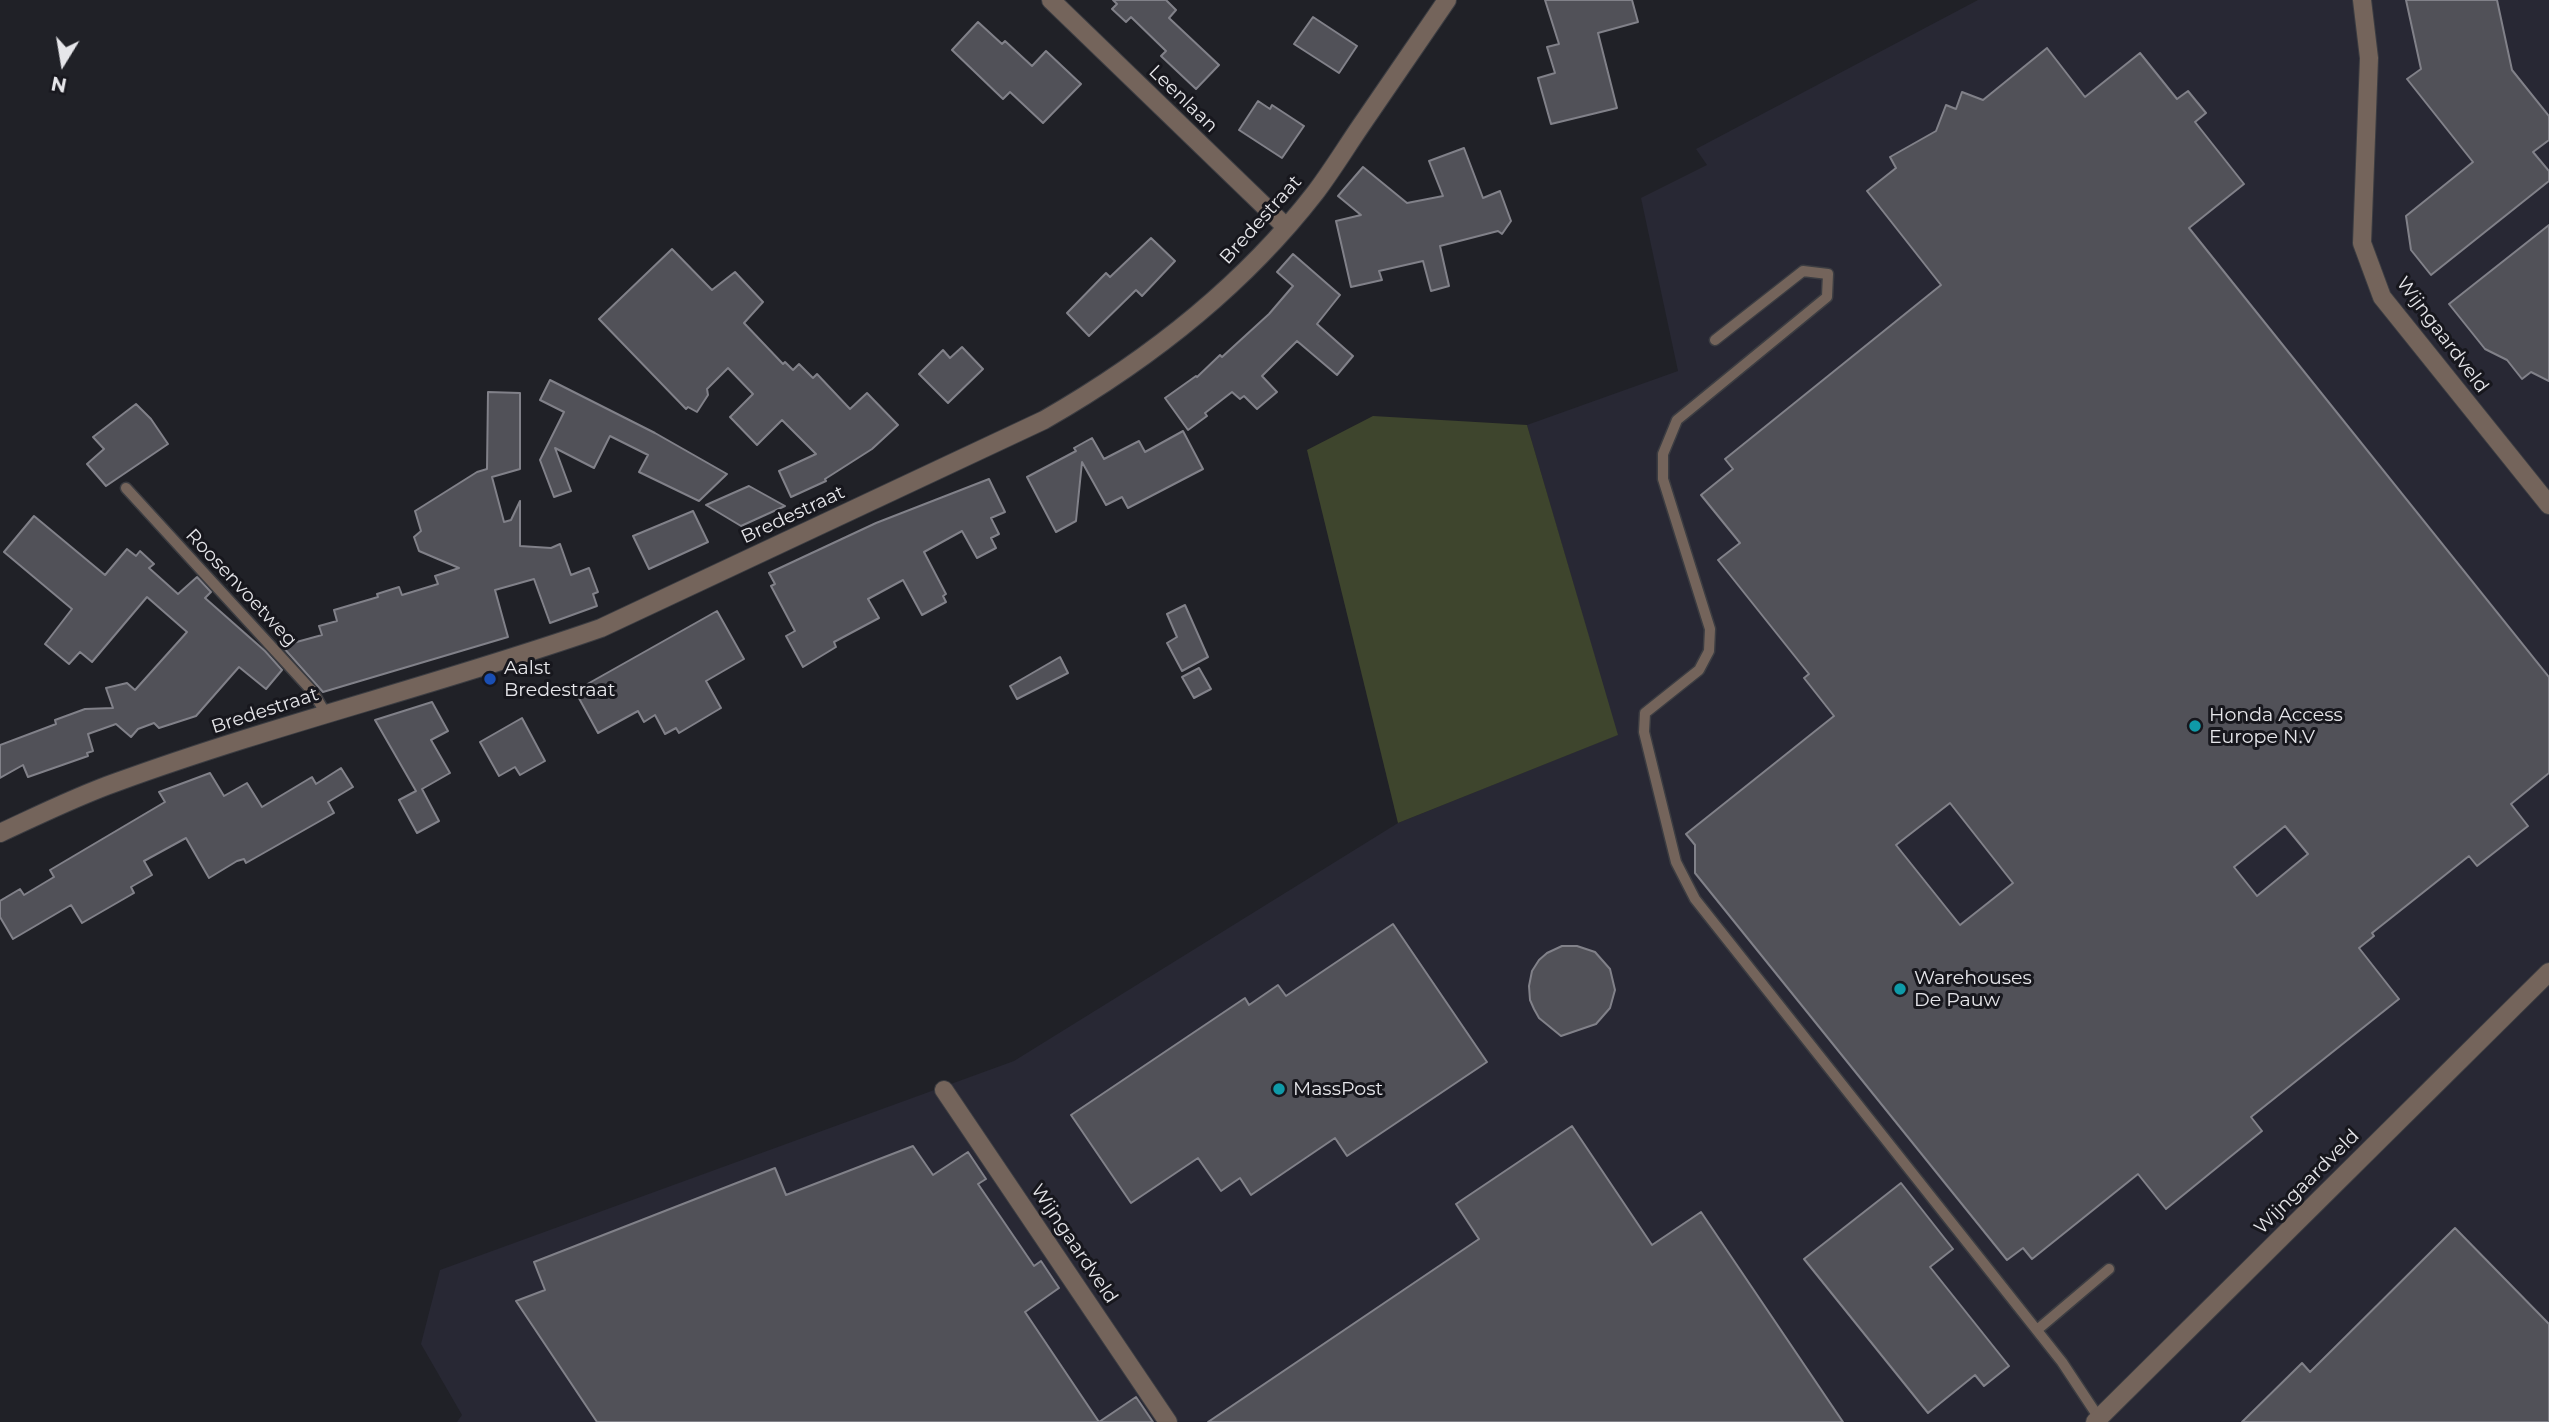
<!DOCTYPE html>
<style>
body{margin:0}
#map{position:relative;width:2549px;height:1422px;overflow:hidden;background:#202127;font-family:Montserrat,sans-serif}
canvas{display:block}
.north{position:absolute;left:28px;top:28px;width:70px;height:70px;-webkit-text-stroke:5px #17171d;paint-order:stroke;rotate:191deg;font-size:19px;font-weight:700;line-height:28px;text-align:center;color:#e6e6ea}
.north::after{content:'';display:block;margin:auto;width:24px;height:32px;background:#e6e6ea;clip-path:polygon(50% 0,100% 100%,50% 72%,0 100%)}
</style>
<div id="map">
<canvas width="2549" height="1422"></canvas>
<div class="north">N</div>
</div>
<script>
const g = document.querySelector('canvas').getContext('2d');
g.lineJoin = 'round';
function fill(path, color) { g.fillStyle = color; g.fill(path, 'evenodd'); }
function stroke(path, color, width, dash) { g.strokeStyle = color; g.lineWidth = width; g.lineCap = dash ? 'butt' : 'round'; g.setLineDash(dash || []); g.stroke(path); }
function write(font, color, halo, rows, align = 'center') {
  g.font = font + ' Montserrat,sans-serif'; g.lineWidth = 6; g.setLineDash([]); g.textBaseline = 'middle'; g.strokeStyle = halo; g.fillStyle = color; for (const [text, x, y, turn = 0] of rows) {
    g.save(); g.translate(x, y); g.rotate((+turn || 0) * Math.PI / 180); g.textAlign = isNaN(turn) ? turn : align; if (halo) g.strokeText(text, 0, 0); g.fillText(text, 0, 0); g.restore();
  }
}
fill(new Path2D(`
 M 1978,0 L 2549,0 L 2549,1422 L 457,1422 L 462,1415 L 421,1344 L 440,1270 L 1014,1061 L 1398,823 L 1617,735 L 1527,425 L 1678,371 L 1641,198 L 1707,165 L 1696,149 Z`), '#282834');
fill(new Path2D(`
 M 1373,416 L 1527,425 L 1618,735 L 1398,823 L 1307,450 Z`), '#3e452d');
const building = new Path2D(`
 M 1113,0 L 1166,0 L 1176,10 L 1169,18 L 1219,65 L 1196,89 L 1161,56 L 1166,51 L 1131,17 L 1126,22 L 1112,9 L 1117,4 Z
 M 1545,0 L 1632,0 L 1638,22 L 1598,33 L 1617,108 L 1551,124 L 1538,78 L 1555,73 L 1547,47 L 1559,44 Z
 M 2406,0 L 2497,0 L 2512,70 L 2549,116 L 2549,140 L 2533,152 L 2549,171 L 2549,181 L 2431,275 L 2411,250 L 2406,216 L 2473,162 L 2407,79 L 2421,69 Z
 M 1313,17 L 1357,46 L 1339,73 L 1294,44 Z
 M 978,22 L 1002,44 L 1005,41 L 1032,66 L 1046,51 L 1081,84 L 1043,123 L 1010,92 L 1003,99 L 952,50 Z
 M 2047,48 L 2085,97 L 2140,53 L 2177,99 L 2188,91 L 2206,113 L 2195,122 L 2244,184 L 2189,228 L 2549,677 L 2549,773 L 2511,804 L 2528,826 L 2477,866 L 2469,856 L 2372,933 L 2374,936 L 2359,948 L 2399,999 L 2251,1117 L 2262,1131 L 2166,1209 L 2138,1174 L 2032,1259 L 2023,1248 L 2007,1260 L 1695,873 L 1695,845 L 1686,834 L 1834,716 L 1804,678 L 1809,674 L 1718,560 L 1740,543 L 1701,495 L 1733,469 L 1725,459 L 1941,285 L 1867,191 L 1896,168 L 1890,157 L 1936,131 L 1946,105 L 1956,109 L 1962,92 L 1983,100 ZM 1950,803 L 2013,883 L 1960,925 L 1896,845 ZM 2285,826 L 2308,854 L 2257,896 L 2234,867 Z
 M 1258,101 L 1270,109 L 1272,105 L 1304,126 L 1282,158 L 1239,130 Z
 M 1464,148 L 1483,198 L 1500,191 L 1511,221 L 1502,234 L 1498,231 L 1440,246 L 1449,286 L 1431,291 L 1423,261 L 1379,271 L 1382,280 L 1351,287 L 1336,221 L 1361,215 L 1338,196 L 1363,167 L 1407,203 L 1443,196 L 1429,161 Z
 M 2549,225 L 2549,381 L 2531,372 L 2522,379 L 2507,360 L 2485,349 L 2449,304 Z
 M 1151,238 L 1175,261 L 1142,296 L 1136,290 L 1089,336 L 1067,313 L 1106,273 L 1110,277 Z
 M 672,249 L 712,290 L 735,272 L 763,302 L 744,323 L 783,364 L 785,362 L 793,370 L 799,364 L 813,378 L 817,374 L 850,409 L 867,393 L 898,425 L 872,449 L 825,479 L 826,481 L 791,497 L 779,471 L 816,454 L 782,420 L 757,445 L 730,417 L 753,394 L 728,368 L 707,389 L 708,395 L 697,412 L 688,407 L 686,409 L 599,319 Z
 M 1293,254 L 1340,295 L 1317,324 L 1353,356 L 1337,375 L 1297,341 L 1262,376 L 1277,392 L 1257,409 L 1244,396 L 1240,399 L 1232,392 L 1205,413 L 1207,416 L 1188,430 L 1165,398 L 1196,376 L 1197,377 L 1220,355 L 1222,357 L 1269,314 L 1293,286 L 1277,272 Z
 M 962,347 L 983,369 L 948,403 L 919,374 L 943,350 L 950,358 Z
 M 550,380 L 655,433 L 727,474 L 699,501 L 639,472 L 648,455 L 610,436 L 594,468 L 555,448 L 571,491 L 554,497 L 540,460 L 564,412 L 540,400 Z
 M 488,392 L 520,393 L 520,469 L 492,477 L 504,522 L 511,520 L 520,501 L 520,546 L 551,548 L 560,544 L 571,575 L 589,568 L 598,592 L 593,594 L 597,606 L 550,623 L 534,579 L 495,590 L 508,637 L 323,692 L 282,646 L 322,635 L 319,626 L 337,621 L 334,610 L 378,597 L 377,594 L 399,587 L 402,595 L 438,584 L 435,576 L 459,568 L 419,551 L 414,537 L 421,531 L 415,511 L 477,472 L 487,469 Z
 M 136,404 L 151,419 L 168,444 L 106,486 L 87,464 L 104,449 L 93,437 Z
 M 1183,431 L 1203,469 L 1128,508 L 1122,497 L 1106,505 L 1082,462 L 1076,521 L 1056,532 L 1027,477 L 1076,451 L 1074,448 L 1092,438 L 1104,459 L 1139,441 L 1145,452 Z
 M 989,479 L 1005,512 L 991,518 L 999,534 L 991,538 L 996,548 L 977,558 L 962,531 L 924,552 L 946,594 L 943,596 L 946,602 L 922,615 L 903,580 L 868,599 L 879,618 L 834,642 L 836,647 L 803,667 L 786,636 L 795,631 L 771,586 L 775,584 L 769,573 L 876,523 Z
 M 749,486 L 785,506 L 741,526 L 706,505 Z
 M 693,511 L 708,542 L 649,569 L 633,536 Z
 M 34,516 L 105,575 L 127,549 L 136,556 L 140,551 L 154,564 L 149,568 L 178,594 L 197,577 L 211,592 L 205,598 L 265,651 L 282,670 L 266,689 L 239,667 L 196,716 L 159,728 L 154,723 L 138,729 L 131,737 L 116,724 L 88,734 L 93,751 L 87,753 L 88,756 L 28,777 L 23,765 L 0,778 L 0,745 L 56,724 L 55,720 L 85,709 L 113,708 L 106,688 L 127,683 L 135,690 L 187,632 L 147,597 L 92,662 L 80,652 L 69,664 L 45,644 L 72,609 L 4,552 Z
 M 1185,605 L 1208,657 L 1182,671 L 1167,643 L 1177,637 L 1167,614 Z
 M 717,611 L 744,659 L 706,681 L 721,708 L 679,733 L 676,728 L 665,734 L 655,715 L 644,722 L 638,711 L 598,733 L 575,691 Z
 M 1060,657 L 1068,673 L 1017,699 L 1010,686 Z
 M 1199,668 L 1211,689 L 1194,698 L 1182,677 Z
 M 432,702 L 448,731 L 431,740 L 450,773 L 422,789 L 439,821 L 417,833 L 399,800 L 416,791 L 375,720 Z
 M 522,718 L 545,761 L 520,775 L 515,767 L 499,776 L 480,742 Z
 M 341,768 L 353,787 L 328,802 L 334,813 L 246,863 L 244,859 L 237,861 L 209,878 L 186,838 L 144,861 L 152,875 L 131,887 L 134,893 L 82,923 L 71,905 L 13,939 L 0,917 L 0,901 L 20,889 L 24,895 L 54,877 L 50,870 L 165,802 L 159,792 L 210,773 L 224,796 L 247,783 L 262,807 L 312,777 L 316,784 Z
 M 1393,924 L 1487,1062 L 1347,1156 L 1335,1138 L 1251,1195 L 1240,1178 L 1221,1191 L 1198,1158 L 1131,1203 L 1071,1115 L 1245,998 L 1249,1005 L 1278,985 L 1286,996 Z
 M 1562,946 L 1577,946 L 1595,952 L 1610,969 L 1615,990 L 1610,1008 L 1596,1024 L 1561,1036 L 1539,1018 L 1534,1009 L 1530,1000 L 1529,986 L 1532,971 L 1539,960 L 1547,953 Z
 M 1572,1126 L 1652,1245 L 1701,1212 L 1843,1422 L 1208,1422 L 1479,1239 L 1456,1204 Z
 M 913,1146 L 933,1175 L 968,1152 L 986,1179 L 978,1184 L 1034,1266 L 1041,1261 L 1059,1288 L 1025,1312 L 1099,1422 L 597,1422 L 516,1301 L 545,1290 L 534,1262 L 775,1168 L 786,1195 Z
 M 1901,1183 L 1953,1249 L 1930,1267 L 2009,1366 L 1984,1386 L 1975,1375 L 1928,1413 L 1804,1259 Z
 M 2455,1228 L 2549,1324 L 2549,1422 L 2242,1422 L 2302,1363 L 2310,1372 Z
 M 1136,1397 L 1153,1422 L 1099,1422 Z`);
fill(building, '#515158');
stroke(building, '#818189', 2);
const service = new Path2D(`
 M 1715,340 L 1803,271 L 1828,274 L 1827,297 L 1677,420 L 1663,454 L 1663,479 L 1710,629 L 1709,651 L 1699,670 L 1645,713 L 1644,732 L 1676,862 L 1695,899 L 2062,1362 L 2099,1418
 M 126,488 L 313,692 L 326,714
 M 2037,1330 L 2109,1269`);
const minor = new Path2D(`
 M 1051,0 L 1286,227
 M 2362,0 L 2369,58 L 2362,243 L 2382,297 L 2549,505
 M 0,833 C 39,815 77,796 117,782 C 276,724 441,684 601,628 L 1044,420 C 1147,361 1242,287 1315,193 C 1331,172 1345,149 1360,127 C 1389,85 1418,42 1447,0
 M 944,1090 L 1168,1422
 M 2095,1422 L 2549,972`);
stroke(service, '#3c3d42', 13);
stroke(minor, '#3c3d42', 20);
stroke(service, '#74645b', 10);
stroke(minor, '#74645b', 18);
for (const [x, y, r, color] of [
 [490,679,7,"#1a4fb4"],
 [2195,726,7,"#0f9aa8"],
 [1900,989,7,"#0f9aa8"],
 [1279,1089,7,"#0f9aa8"]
]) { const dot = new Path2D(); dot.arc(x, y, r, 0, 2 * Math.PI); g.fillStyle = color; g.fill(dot); stroke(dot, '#17171d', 2.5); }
write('19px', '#e6e6ea', '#17171d', [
 ["Leenlaan",1183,99,44],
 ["Bredestraat",1261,220,-48],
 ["Wijngaardveld",2442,335,53],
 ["Bredestraat",793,515,-25],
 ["Roosenvoetweg",241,588,47],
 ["Bredestraat",265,711,-18],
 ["Wijngaardveld",2307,1182,-45],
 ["Wijngaardveld",1074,1244,56]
]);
write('19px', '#e6e6ea', '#17171d', [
 ["Aalst",504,668],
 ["Bredestraat",504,690],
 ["Honda Access",2209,715],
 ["Europe N.V",2209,737],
 ["Warehouses",1914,978],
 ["De Pauw",1914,1000],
 ["MassPost",1293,1089]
], 'left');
</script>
